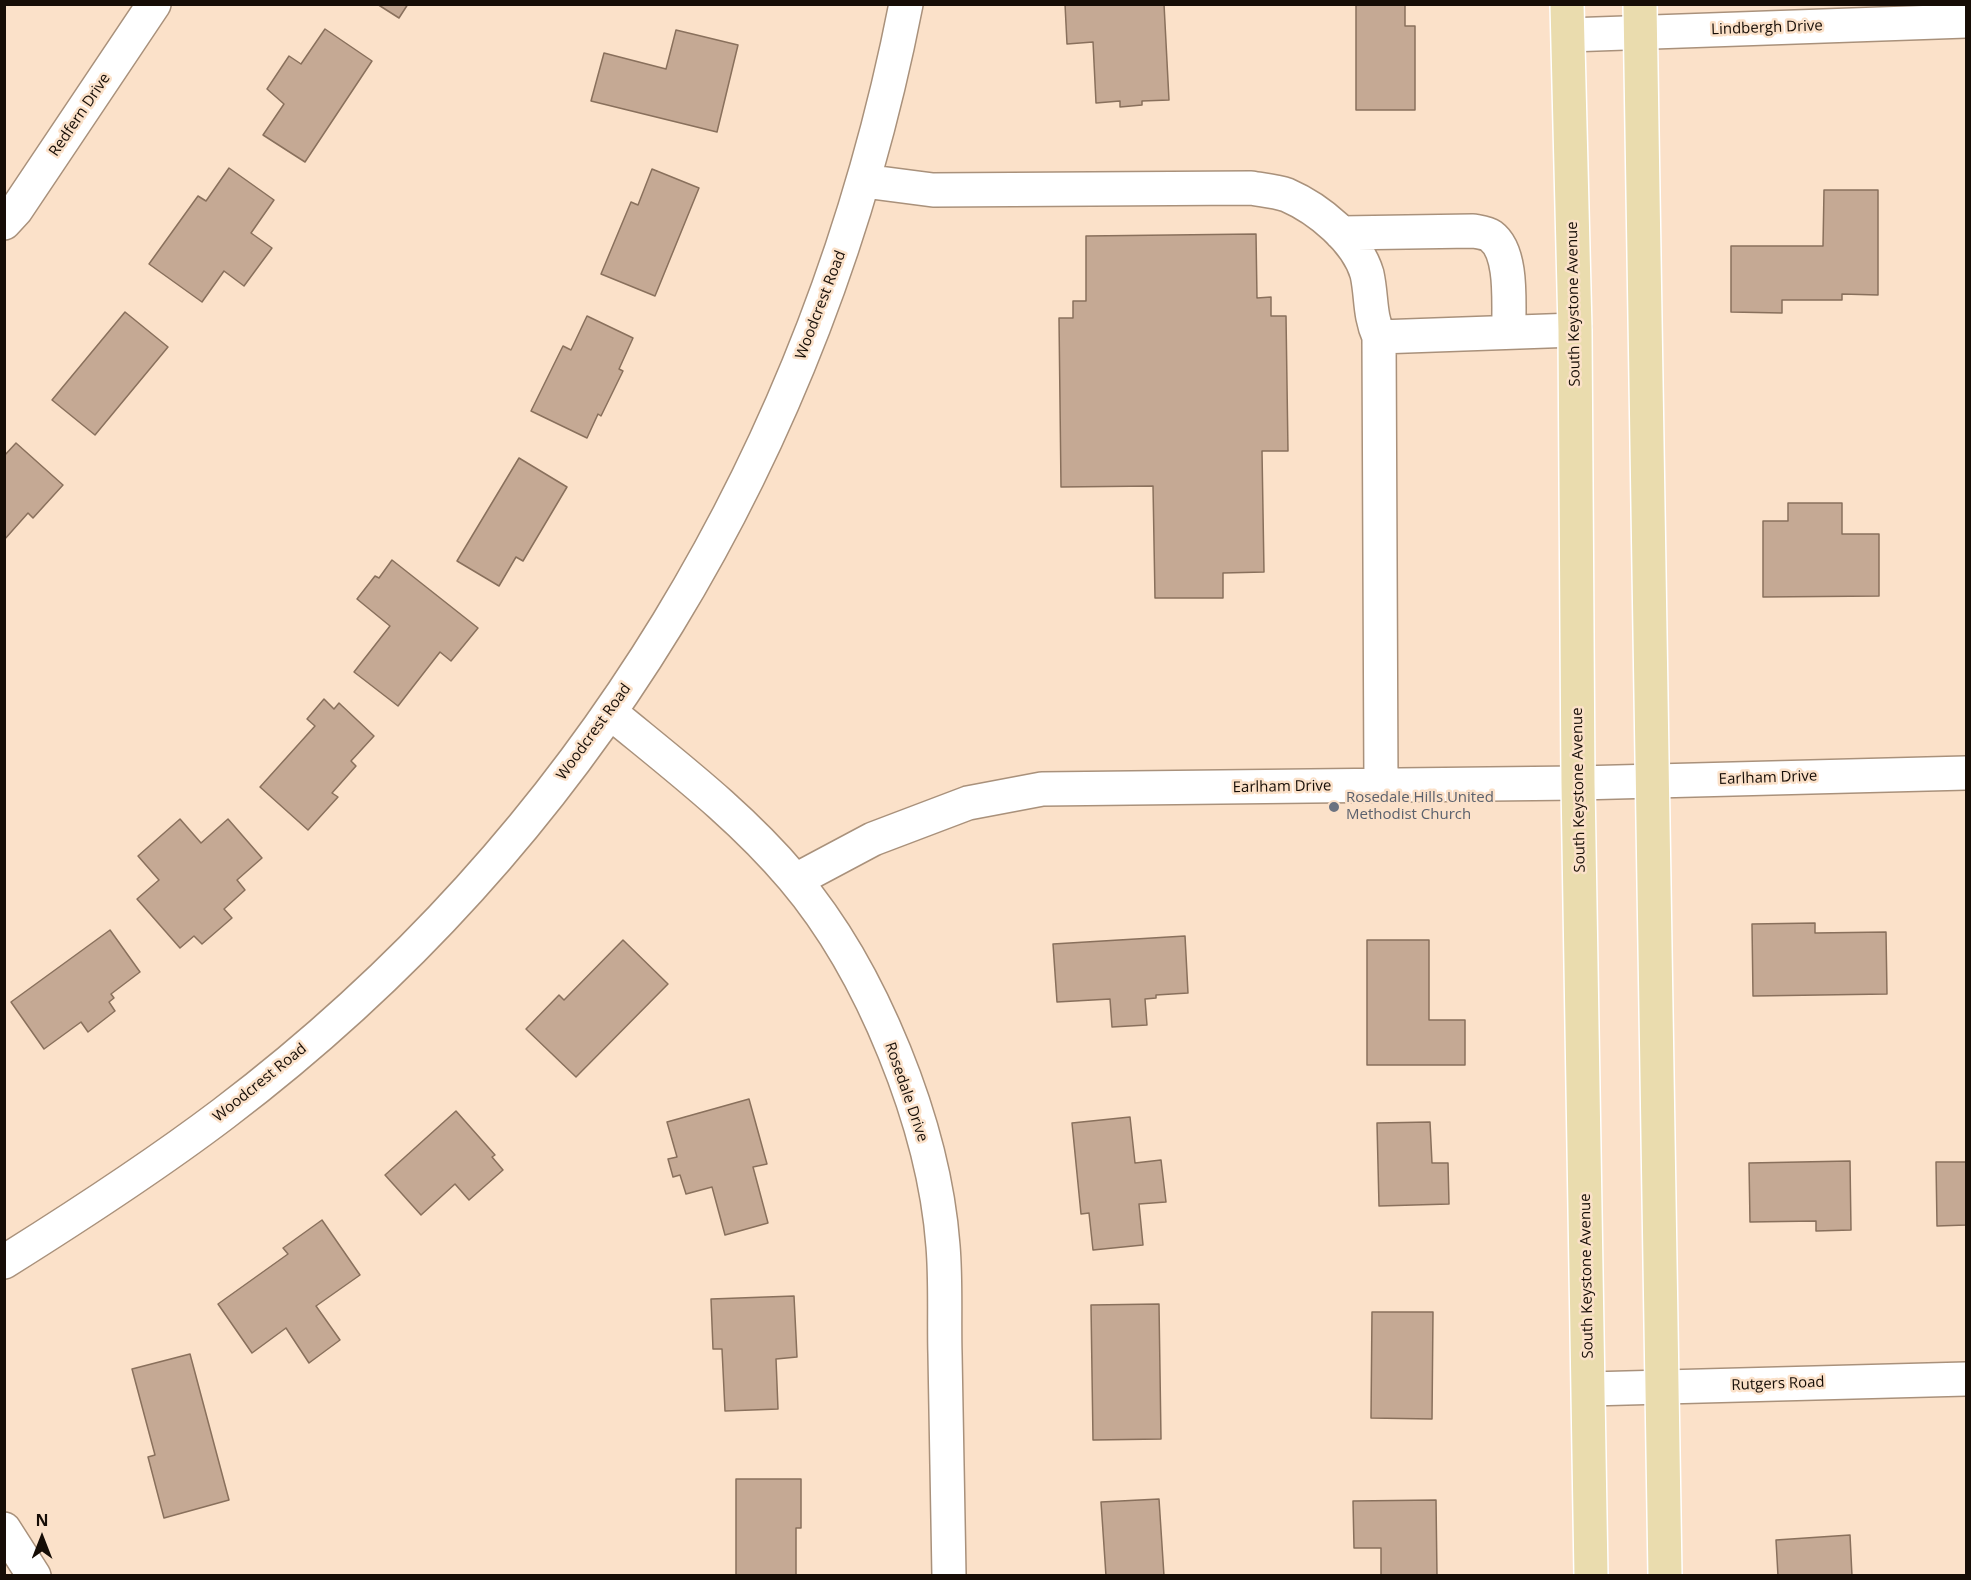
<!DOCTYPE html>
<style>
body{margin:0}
#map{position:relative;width:1971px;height:1580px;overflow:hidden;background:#fbe1c9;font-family:"Open Sans",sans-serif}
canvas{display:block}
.frame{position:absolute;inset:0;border:6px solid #160d06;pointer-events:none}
.north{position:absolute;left:12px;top:1508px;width:60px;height:60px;-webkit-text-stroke:4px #fbe1c9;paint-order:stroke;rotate:0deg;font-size:16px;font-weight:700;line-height:24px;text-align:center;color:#160d06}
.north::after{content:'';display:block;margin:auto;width:21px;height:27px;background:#160d06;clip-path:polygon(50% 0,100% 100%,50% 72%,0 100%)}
</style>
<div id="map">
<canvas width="1971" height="1580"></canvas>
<div class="frame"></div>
<div class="north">N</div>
</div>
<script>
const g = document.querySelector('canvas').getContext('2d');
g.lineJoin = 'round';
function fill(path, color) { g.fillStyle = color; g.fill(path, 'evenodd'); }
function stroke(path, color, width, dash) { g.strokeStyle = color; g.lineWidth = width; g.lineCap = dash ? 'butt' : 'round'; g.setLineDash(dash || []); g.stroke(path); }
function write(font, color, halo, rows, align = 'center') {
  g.font = font + ' "Open Sans",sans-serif'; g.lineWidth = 5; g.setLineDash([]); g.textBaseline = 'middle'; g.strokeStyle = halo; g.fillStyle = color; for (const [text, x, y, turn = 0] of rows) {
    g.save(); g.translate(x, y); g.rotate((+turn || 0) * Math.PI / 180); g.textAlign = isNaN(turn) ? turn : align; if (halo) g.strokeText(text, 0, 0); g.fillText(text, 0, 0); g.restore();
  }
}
const building = new Path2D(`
 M 377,4 L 408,4 L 399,18 Z
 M 1065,4 L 1164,4 L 1169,100 L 1142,101 L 1142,105 L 1120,107 L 1120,101 L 1096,103 L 1093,42 L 1067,44 Z
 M 1356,4 L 1405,4 L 1405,26 L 1415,26 L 1415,110 L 1356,110 Z
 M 325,29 L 372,61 L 305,162 L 263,135 L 284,104 L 267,89 L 289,56 L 301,64 Z
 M 676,30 L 738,45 L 717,132 L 591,101 L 604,53 L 666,69 Z
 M 229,168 L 274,200 L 251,233 L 272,248 L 244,286 L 224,271 L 202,302 L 149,264 L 198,196 L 206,201 Z
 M 652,169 L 699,188 L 655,296 L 601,274 L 631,202 L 638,205 Z
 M 1824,190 L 1878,190 L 1878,295 L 1842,294 L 1842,300 L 1782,300 L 1782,313 L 1731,312 L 1731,246 L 1823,246 Z
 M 1256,234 L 1257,298 L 1271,297 L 1271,316 L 1286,316 L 1288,451 L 1262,451 L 1264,572 L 1223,573 L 1223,598 L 1155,598 L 1153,486 L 1061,487 L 1059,318 L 1073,318 L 1073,301 L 1086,301 L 1086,236 Z
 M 125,312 L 168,347 L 95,435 L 52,400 Z
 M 587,316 L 633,338 L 619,369 L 623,371 L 601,416 L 598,414 L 587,438 L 531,411 L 563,346 L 571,350 Z
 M 16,443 L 63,485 L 33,518 L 28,513 L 4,540 L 4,456 Z
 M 519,458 L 567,487 L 523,561 L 516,557 L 499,586 L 457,561 Z
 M 1788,503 L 1842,503 L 1842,534 L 1879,534 L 1879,596 L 1763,597 L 1763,521 L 1788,521 Z
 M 392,560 L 478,628 L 451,661 L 440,652 L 398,706 L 354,672 L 390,626 L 357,599 L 375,576 L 379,578 Z
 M 324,699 L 334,709 L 339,703 L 374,736 L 351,761 L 356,766 L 332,793 L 338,797 L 308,830 L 260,787 L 315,726 L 307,719 Z
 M 180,819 L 201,843 L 228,819 L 262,858 L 237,880 L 245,890 L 224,909 L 232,918 L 202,944 L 194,936 L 180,948 L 137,899 L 159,880 L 138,856 Z
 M 1815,923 L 1815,933 L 1886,932 L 1887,994 L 1753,996 L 1752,924 Z
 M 110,930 L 140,972 L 111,994 L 114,998 L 109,1002 L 115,1011 L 88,1032 L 81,1022 L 44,1049 L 11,1002 Z
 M 1185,936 L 1188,993 L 1156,995 L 1156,998 L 1145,999 L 1147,1025 L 1112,1027 L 1110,999 L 1057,1002 L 1053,944 Z
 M 623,940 L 668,984 L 576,1077 L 526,1029 L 559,995 L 564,1000 Z
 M 1367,940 L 1429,940 L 1429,1020 L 1465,1020 L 1465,1065 L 1367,1065 Z
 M 749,1099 L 767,1164 L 753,1167 L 768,1223 L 725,1235 L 712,1187 L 686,1194 L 680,1175 L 673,1177 L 668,1159 L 677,1157 L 667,1122 Z
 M 456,1111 L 495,1155 L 492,1157 L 503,1170 L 469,1200 L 455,1184 L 421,1215 L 385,1175 Z
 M 1130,1117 L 1135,1163 L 1161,1160 L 1166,1202 L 1139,1204 L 1143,1245 L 1093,1250 L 1089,1213 L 1081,1214 L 1072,1123 Z
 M 1430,1122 L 1432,1163 L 1448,1163 L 1449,1204 L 1379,1206 L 1377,1123 Z
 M 1850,1161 L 1851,1230 L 1816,1231 L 1816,1221 L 1750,1222 L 1749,1163 Z
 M 1936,1162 L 1966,1162 L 1966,1225 L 1937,1226 Z
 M 322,1220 L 360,1275 L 316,1306 L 340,1340 L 309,1363 L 286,1328 L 252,1353 L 218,1304 L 288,1254 L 283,1248 Z
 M 794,1296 L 797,1357 L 776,1359 L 778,1409 L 725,1411 L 722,1349 L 713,1349 L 711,1299 Z
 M 1159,1304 L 1161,1439 L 1093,1440 L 1091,1305 Z
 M 1372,1312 L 1433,1312 L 1432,1419 L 1371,1418 Z
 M 190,1354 L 229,1500 L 164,1518 L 148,1457 L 155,1455 L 132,1369 Z
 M 736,1479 L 801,1479 L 801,1528 L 796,1528 L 796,1576 L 736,1576 Z
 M 1159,1499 L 1164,1576 L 1106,1576 L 1101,1502 Z
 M 1436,1500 L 1437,1576 L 1381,1576 L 1381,1548 L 1354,1548 L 1353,1501 Z
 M 1850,1535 L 1852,1576 L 1778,1576 L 1776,1540 Z`);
fill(building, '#c5a994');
stroke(building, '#89705c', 1.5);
const minor = new Path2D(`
 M 1568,35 L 1966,21
 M 864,181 L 933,190 L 1251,188 C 1262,190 1276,191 1287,195 C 1319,209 1357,240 1367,274 C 1372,297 1369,314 1379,337
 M 4,223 L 16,210 L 154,4
 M 1341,233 L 1473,231 C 1478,232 1487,233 1491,236 C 1514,253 1508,307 1509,332
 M 611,713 C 674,765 740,815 793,878 C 872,971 934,1125 943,1246 C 946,1282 944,1319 945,1354 C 946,1428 948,1502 949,1576
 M 1381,785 L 1379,337 L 1575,330
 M 796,880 L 873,839 L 968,803 L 1042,789 L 1578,783 L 1966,773
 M 4,1262 C 79,1215 153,1167 223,1114 C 586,839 819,449 906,4
 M 1589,1389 L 1966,1379
 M 4,1529 L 34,1576`);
const major = new Path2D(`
 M 1567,4 L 1575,330 L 1578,783 L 1591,1576
 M 1640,4 L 1665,1576`);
stroke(minor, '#a9917b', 36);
stroke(major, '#fff', 36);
stroke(minor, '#fff', 33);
stroke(major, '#eadcae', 33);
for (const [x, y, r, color] of [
 [1334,807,6,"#6b7280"]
]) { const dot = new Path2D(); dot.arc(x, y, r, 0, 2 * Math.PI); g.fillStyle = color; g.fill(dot); stroke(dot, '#fbe1c9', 2); }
write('15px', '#160d06', '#fbe1c9', [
 ["Lindbergh Drive",1767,28,-2],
 ["Redfern Drive",80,115,-56],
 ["South Keystone Avenue",1574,304,-91],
 ["Woodcrest Road",821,305,-69],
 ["Woodcrest Road",594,732,-54],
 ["Earlham Drive",1768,778,-2],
 ["Earlham Drive",1282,787,-1],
 ["South Keystone Avenue",1579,790,-91],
 ["Woodcrest Road",260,1083,-39],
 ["Rosedale Drive",906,1092,71],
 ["South Keystone Avenue",1587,1276,-91],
 ["Rutgers Road",1778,1384,-2]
]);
write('15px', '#5b616d', '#fbe1c9', [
 ["Rosedale Hills United",1346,798],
 ["Methodist Church",1346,815]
], 'left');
</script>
